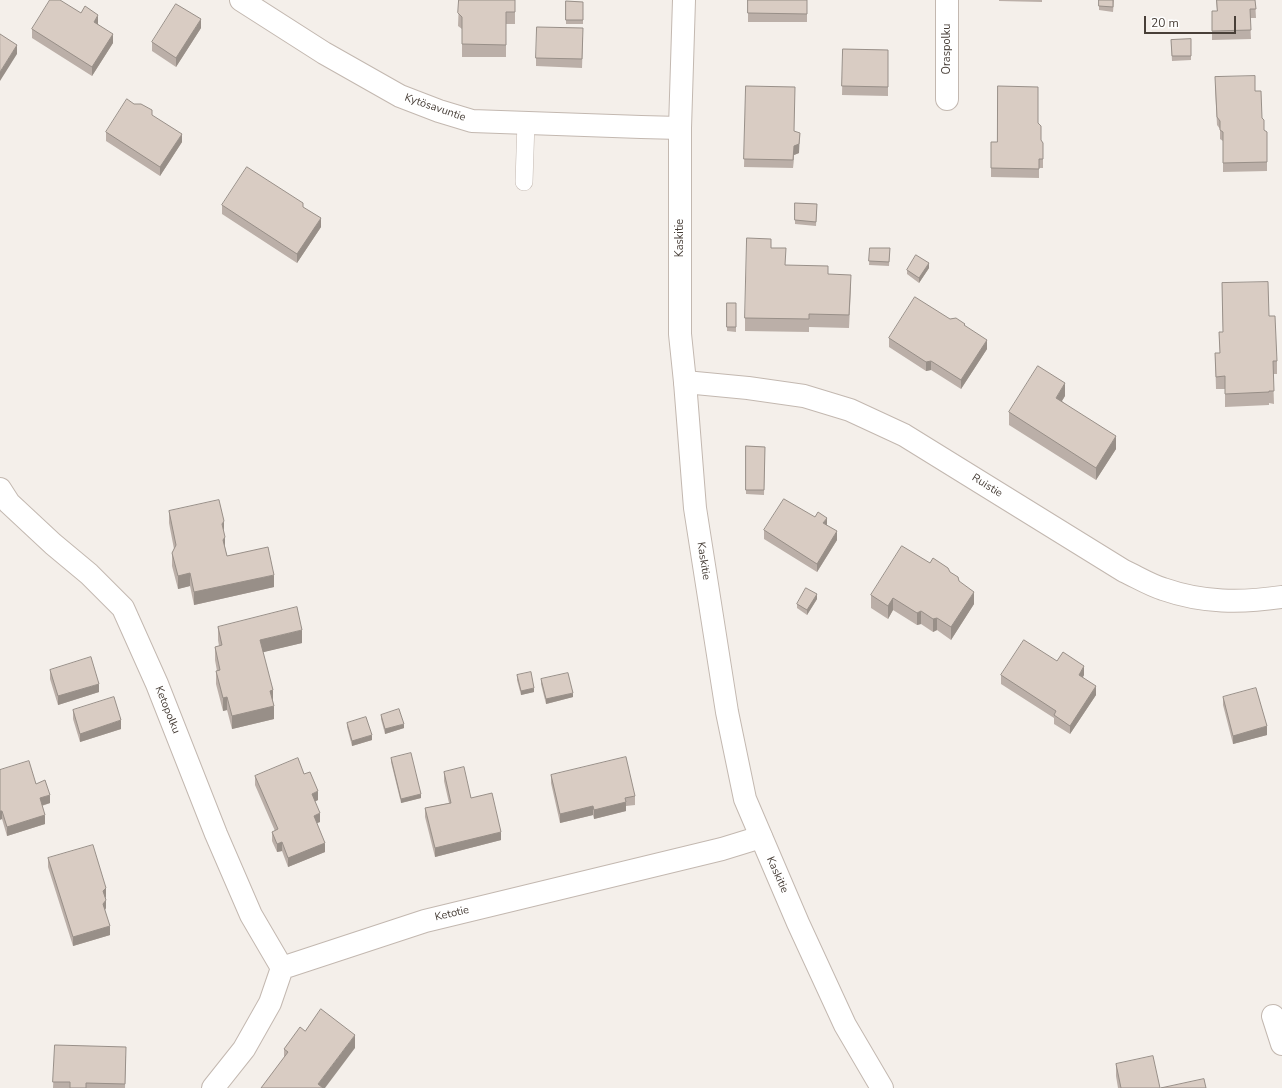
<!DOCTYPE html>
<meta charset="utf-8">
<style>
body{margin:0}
#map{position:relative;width:1282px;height:1088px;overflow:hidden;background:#f4efea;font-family:"Nunito Sans",sans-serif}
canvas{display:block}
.scale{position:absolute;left:1144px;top:16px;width:92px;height:18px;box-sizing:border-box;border:2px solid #483f38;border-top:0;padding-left:5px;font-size:12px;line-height:14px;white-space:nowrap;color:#483f38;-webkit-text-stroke:3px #fff;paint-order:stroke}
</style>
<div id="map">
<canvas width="1282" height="1088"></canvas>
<div class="scale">20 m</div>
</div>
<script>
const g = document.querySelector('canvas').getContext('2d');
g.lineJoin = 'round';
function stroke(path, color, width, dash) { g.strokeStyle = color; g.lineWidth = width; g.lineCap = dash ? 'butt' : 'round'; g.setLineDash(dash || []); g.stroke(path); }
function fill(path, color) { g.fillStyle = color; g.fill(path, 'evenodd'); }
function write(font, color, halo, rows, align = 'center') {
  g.font = font + ' "Nunito Sans",sans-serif'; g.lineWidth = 3; g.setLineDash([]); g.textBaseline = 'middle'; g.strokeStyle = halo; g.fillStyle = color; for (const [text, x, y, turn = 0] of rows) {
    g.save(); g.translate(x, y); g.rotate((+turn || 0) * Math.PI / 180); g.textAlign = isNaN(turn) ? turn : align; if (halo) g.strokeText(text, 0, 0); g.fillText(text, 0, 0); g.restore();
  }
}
const service = new Path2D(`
 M 524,182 L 526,122`);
const minor = new Path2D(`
 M 241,0 L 324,53 L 400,96 L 439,111 L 472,121 L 641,127 L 680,128
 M 947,99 L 947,0
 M 685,382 L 748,388 L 804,396 L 850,410 L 904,435 L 1124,571 C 1137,577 1150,585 1163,589 C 1203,603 1241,603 1282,597
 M 0,489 L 9,503 L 53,544 L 89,574 L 123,608 L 157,684 L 216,834 L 251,915 L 282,968
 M 1273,1016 L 1282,1044
 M 213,1088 L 244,1049 L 270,1003 L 282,968 L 425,921 L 722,849 L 761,837`);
const tertiary = new Path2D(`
 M 684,0 L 680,128 L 680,334 L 685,382 L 695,508 L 727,712 L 745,799 L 798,923 L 845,1025 L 882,1088`);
stroke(service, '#c3b8b0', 18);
stroke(minor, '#c3b8b0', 24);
stroke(tertiary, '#c3b8b0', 24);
stroke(service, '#fff', 17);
stroke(minor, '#fff', 22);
stroke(tertiary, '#fff', 22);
fill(new Path2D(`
 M 459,0 L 515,0 L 515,24 L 506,24 L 506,57 L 462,57 L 462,29 L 458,26 Z
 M 748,0 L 807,0 L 807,22 L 748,22 Z
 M 999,0 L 1042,0 L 1042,2 L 999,1 Z
 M 1099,0 L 1114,0 L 1113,12 L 1099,10 Z
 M 1216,0 L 1255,0 L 1256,18 L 1250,18 L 1251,39 L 1212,40 L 1212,11 L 1217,11 Z
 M 566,1 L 583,2 L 583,24 L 566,24 Z
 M 81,13 L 98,24 L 113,43 L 92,76 L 32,38 L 32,29 Z
 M 201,28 L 176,67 L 152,51 L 152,42 Z
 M 583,37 L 582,68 L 536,66 L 536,58 Z
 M 1191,39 L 1191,60 L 1172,61 L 1171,40 Z
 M 843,49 L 888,50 L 888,96 L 842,95 Z
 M 746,86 L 794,131 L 799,153 L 794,155 L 793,168 L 744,167 Z
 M 1215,86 L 1255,91 L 1264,130 L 1267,132 L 1267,171 L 1223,172 L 1223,141 L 1220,139 L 1220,129 L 1217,125 Z
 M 1038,123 L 1041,141 L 1043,143 L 1043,168 L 1039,168 L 1039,178 L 991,177 L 991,142 L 997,142 Z
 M 106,132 L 182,142 L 160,176 L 106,141 Z
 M 795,203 L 817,204 L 816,226 L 795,224 Z
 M 222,205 L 321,227 L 297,263 L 222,214 Z
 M 771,248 L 785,265 L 828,274 L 851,287 L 849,328 L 809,327 L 809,332 L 745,331 L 745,318 Z
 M 870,248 L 890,248 L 889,266 L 869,265 Z
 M 929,268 L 919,283 L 907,274 L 907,270 Z
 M 1222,283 L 1269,316 L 1277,361 L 1277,374 L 1273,374 L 1274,404 L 1269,403 L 1269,405 L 1225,407 L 1225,389 L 1216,389 L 1215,353 L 1220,353 L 1219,332 L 1223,332 Z
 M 727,303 L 736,303 L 736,332 L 727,331 Z
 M 950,319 L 965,326 L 987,349 L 961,389 L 931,370 L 926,371 L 889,347 L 889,338 Z
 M 1065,396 L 1062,401 L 1116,449 L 1096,480 L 1009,425 L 1009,412 Z
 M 746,446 L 765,447 L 764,495 L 746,494 Z
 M 169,511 L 224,533 L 225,547 L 227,556 L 274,587 L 194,605 L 190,586 L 178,589 L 172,566 L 172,553 L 174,549 L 169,523 Z
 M 827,525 L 837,540 L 817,572 L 764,539 L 764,530 Z
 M 930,563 L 959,581 L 974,604 L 951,640 L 937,630 L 933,632 L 921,624 L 917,625 L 893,610 L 888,619 L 871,608 L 871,595 Z
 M 817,599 L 807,615 L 797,608 L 797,604 Z
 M 218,627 L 302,643 L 263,652 L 273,700 L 274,719 L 232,729 L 227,710 L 223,711 L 216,684 L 216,671 L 217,671 L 215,660 L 215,647 L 219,646 L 218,640 Z
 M 1057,661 L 1084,675 L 1083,677 L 1096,695 L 1070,734 L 1054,724 L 1054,718 L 1001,684 L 1001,675 Z
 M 50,670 L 99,692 L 58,705 L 50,679 Z
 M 517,675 L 534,692 L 521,695 L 517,680 Z
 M 541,679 L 573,697 L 546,704 L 541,684 Z
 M 1223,697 L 1267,735 L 1233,744 L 1223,705 Z
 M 73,710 L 121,729 L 80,742 L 73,719 Z
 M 381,715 L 404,728 L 385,734 L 381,719 Z
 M 347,723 L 372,740 L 352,746 L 347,727 Z
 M 391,758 L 421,798 L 401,803 L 391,762 Z
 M 0,770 L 36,784 L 50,803 L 42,806 L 45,824 L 7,836 L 2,819 Z
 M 444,772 L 471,798 L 501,840 L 435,857 L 425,817 L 425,808 L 449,803 L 444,781 Z
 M 304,774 L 318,800 L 315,801 L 320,822 L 317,823 L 325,852 L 288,867 L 282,851 L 277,852 L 272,841 L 272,832 L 275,831 L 255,785 L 255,776 Z
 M 551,775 L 635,796 L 635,805 L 626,806 L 626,811 L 594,819 L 593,815 L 560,823 L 551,783 Z
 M 48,858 L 106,897 L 105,898 L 106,908 L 105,910 L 110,935 L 73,946 L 48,867 Z
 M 305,1031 L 355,1048 L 284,1058 L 284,1049 Z
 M 55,1045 L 126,1056 L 125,1088 L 53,1088 Z
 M 1116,1064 L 1160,1088 L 1118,1088 L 1116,1076 Z`), '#bbafa8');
fill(new Path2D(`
 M 98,15 L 98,24 L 94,31 L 94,22 Z
 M 201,19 L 201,28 L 176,67 L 176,58 Z
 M 113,34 L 113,43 L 92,76 L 92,67 Z
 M 17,45 L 17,54 L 0,81 L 0,72 Z
 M 800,133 L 799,153 L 794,155 L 793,168 L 794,146 Z
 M 182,134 L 182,142 L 160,176 L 160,167 Z
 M 321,218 L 321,227 L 297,263 L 297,254 Z
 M 929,263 L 929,268 L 919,283 L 919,278 Z
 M 987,340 L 987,349 L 961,389 L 961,380 Z
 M 931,361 L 931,370 L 926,371 L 926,362 Z
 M 1065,383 L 1065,396 L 1056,410 L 1056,398 Z
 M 1116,436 L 1116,449 L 1096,480 L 1096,468 Z
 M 827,518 L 827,526 L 823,523 Z
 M 224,521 L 224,533 L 222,524 Z
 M 837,531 L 837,540 L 817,572 L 817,564 Z
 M 225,537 L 225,550 L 223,540 Z
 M 190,573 L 190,586 L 178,589 L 178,576 Z
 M 274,575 L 274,587 L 194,605 L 194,592 Z
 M 974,592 L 974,604 L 951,640 L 951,627 Z
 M 817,594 L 817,599 L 807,615 L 807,610 Z
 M 893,598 L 893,610 L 888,619 L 888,606 Z
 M 921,611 L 921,624 L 917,625 L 917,613 Z
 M 937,618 L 937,630 L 933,632 L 933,619 Z
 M 302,630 L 302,643 L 260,653 L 260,640 Z
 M 1084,666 L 1084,675 L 1079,683 L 1079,675 Z
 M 99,684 L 99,692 L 58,705 L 58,696 Z
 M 1096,686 L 1096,695 L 1070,734 L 1070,726 Z
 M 534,688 L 534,692 L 521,695 L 521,691 Z
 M 273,690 L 273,702 L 270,691 Z
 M 573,693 L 573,697 L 546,704 L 546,699 Z
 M 227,697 L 227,710 L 223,711 L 223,698 Z
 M 274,706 L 274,719 L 232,729 L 232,716 Z
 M 121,720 L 121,729 L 80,742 L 80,734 Z
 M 404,724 L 404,728 L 385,734 L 385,729 Z
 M 1267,726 L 1267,735 L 1233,744 L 1233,736 Z
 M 372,735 L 372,740 L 352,746 L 352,741 Z
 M 318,791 L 318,800 L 312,803 L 312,794 Z
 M 421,794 L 421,798 L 401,803 L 401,799 Z
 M 50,795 L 50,803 L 40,806 L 40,798 Z
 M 626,802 L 626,811 L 594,819 L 594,810 Z
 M 593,806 L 593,815 L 560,823 L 560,814 Z
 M 0,811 L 2,811 L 2,819 L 0,820 Z
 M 320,813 L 320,822 L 314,824 L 314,816 Z
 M 45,815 L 45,824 L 7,836 L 7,827 Z
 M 501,832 L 501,840 L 435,857 L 435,848 Z
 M 282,842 L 282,851 L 277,852 L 277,844 Z
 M 325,843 L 325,852 L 288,867 L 288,858 Z
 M 106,888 L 106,897 L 103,900 L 103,891 Z
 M 106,900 L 106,908 L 103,913 L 103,904 Z
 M 110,926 L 110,935 L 73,946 L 73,937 Z
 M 355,1035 L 355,1048 L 325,1088 L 318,1088 L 318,1084 Z`), '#988f88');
const building = new Path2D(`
 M 50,0 L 60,0 L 81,13 L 85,6 L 98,15 L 94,22 L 113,34 L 92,67 L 32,29 Z
 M 459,0 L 515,0 L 515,12 L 506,12 L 506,45 L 462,44 L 462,17 L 458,13 Z
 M 748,0 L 807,0 L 807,14 L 748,13 Z
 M 1099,0 L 1113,0 L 1113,7 L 1099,6 Z
 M 1217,0 L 1255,0 L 1256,9 L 1250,9 L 1251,30 L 1212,31 L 1212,11 L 1217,11 Z
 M 566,1 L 583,2 L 583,20 L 566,20 Z
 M 176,4 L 201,19 L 176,58 L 152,42 Z
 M 537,27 L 583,28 L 582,59 L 536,58 Z
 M 0,34 L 17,45 L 0,72 Z
 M 1191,39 L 1191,56 L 1172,56 L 1171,40 Z
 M 843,49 L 888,50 L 888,87 L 842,86 Z
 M 1255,76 L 1255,91 L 1261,91 L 1262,118 L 1264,120 L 1264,130 L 1267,132 L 1267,162 L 1223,163 L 1223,132 L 1220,130 L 1220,121 L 1217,117 L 1215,77 Z
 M 746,86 L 795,87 L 794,131 L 800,133 L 799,144 L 794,146 L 793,160 L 744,159 Z
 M 998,86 L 1038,87 L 1038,123 L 1041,126 L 1041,140 L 1043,143 L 1043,159 L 1039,159 L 1039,169 L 991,168 L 991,142 L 997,142 Z
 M 127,99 L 134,104 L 141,104 L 152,110 L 152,115 L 182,134 L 160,167 L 106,132 Z
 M 247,167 L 303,203 L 303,207 L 321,218 L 297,254 L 222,205 Z
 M 795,203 L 817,204 L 816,222 L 795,220 Z
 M 747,238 L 771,239 L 771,248 L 786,248 L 785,265 L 828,266 L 828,274 L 851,275 L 849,315 L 809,314 L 809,319 L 745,318 Z
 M 870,248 L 890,248 L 889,262 L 869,261 Z
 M 916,255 L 929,263 L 919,278 L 907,270 Z
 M 1268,282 L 1269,316 L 1275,316 L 1277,361 L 1273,361 L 1274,391 L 1269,391 L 1269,392 L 1225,394 L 1225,376 L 1216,377 L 1215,353 L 1220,353 L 1219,332 L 1223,332 L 1222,283 Z
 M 915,297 L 950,319 L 956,318 L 965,324 L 964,325 L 987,340 L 961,380 L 931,361 L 926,362 L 889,338 Z
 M 727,303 L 736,303 L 736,327 L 727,327 Z
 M 1038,366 L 1065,383 L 1056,398 L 1116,436 L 1096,468 L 1009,412 Z
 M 746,446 L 765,447 L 764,490 L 746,490 Z
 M 784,499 L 815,517 L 818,512 L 827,518 L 823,523 L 837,531 L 817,564 L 764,530 Z
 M 219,500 L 224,521 L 222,524 L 225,537 L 223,540 L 227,556 L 268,547 L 274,575 L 194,592 L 190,573 L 178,576 L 172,553 L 176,545 L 169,511 Z
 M 902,546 L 930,563 L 933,558 L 948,568 L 950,572 L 958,577 L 959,581 L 974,592 L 951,627 L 937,618 L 933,619 L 921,611 L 917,613 L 893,598 L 888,606 L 871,595 Z
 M 806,588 L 817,594 L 807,610 L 797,604 Z
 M 297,607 L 302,630 L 260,640 L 273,690 L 270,691 L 274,706 L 232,716 L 227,697 L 223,698 L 216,671 L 220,670 L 215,647 L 222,645 L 218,627 Z
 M 1024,640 L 1057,661 L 1063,652 L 1084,666 L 1079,675 L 1096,686 L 1070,726 L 1054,715 L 1056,711 L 1001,675 Z
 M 91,657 L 99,684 L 58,696 L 50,670 Z
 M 531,672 L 534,688 L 521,691 L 517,675 Z
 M 568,673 L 573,693 L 546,699 L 541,679 Z
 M 1256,688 L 1267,726 L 1233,736 L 1223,697 Z
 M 114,697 L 121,720 L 80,734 L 73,710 Z
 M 399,709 L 404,724 L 385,729 L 381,715 Z
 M 366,717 L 372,735 L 352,741 L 347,723 Z
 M 411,753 L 421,794 L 401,799 L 391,758 Z
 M 626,757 L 635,796 L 625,798 L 626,802 L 594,810 L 593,806 L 560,814 L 551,775 Z
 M 298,758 L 304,774 L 310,772 L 318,791 L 312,794 L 320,813 L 314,816 L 325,843 L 288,858 L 282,842 L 277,844 L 272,832 L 278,829 L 255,776 Z
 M 29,761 L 36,784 L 45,780 L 50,795 L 40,798 L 45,815 L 7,827 L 2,811 L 0,811 L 0,770 Z
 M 464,767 L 471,798 L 492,793 L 501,832 L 435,848 L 425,808 L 451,803 L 444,772 Z
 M 93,845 L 106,888 L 103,891 L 106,900 L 103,904 L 110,926 L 73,937 L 48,858 Z
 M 321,1009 L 355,1035 L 318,1084 L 323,1088 L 261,1088 L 288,1052 L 284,1049 L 300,1027 L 305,1031 Z
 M 55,1045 L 126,1047 L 125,1084 L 86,1083 L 86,1088 L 70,1088 L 70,1082 L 53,1082 Z
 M 1153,1056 L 1160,1088 L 1121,1088 L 1116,1064 Z
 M 1204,1079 L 1206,1088 L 1161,1088 Z`);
fill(building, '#d9ccc3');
stroke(building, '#988f88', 1);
write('11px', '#483f38', '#fff', [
 ["Oraspolku",947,49,-90],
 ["Kytösavuntie",435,108,19],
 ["Kaskitie",680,238,-90],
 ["Ruistie",987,486,32],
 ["Kaskitie",703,561,81],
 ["Ketopolku",167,710,68],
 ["Kaskitie",777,875,66],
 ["Ketotie",452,914,-13]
]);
</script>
